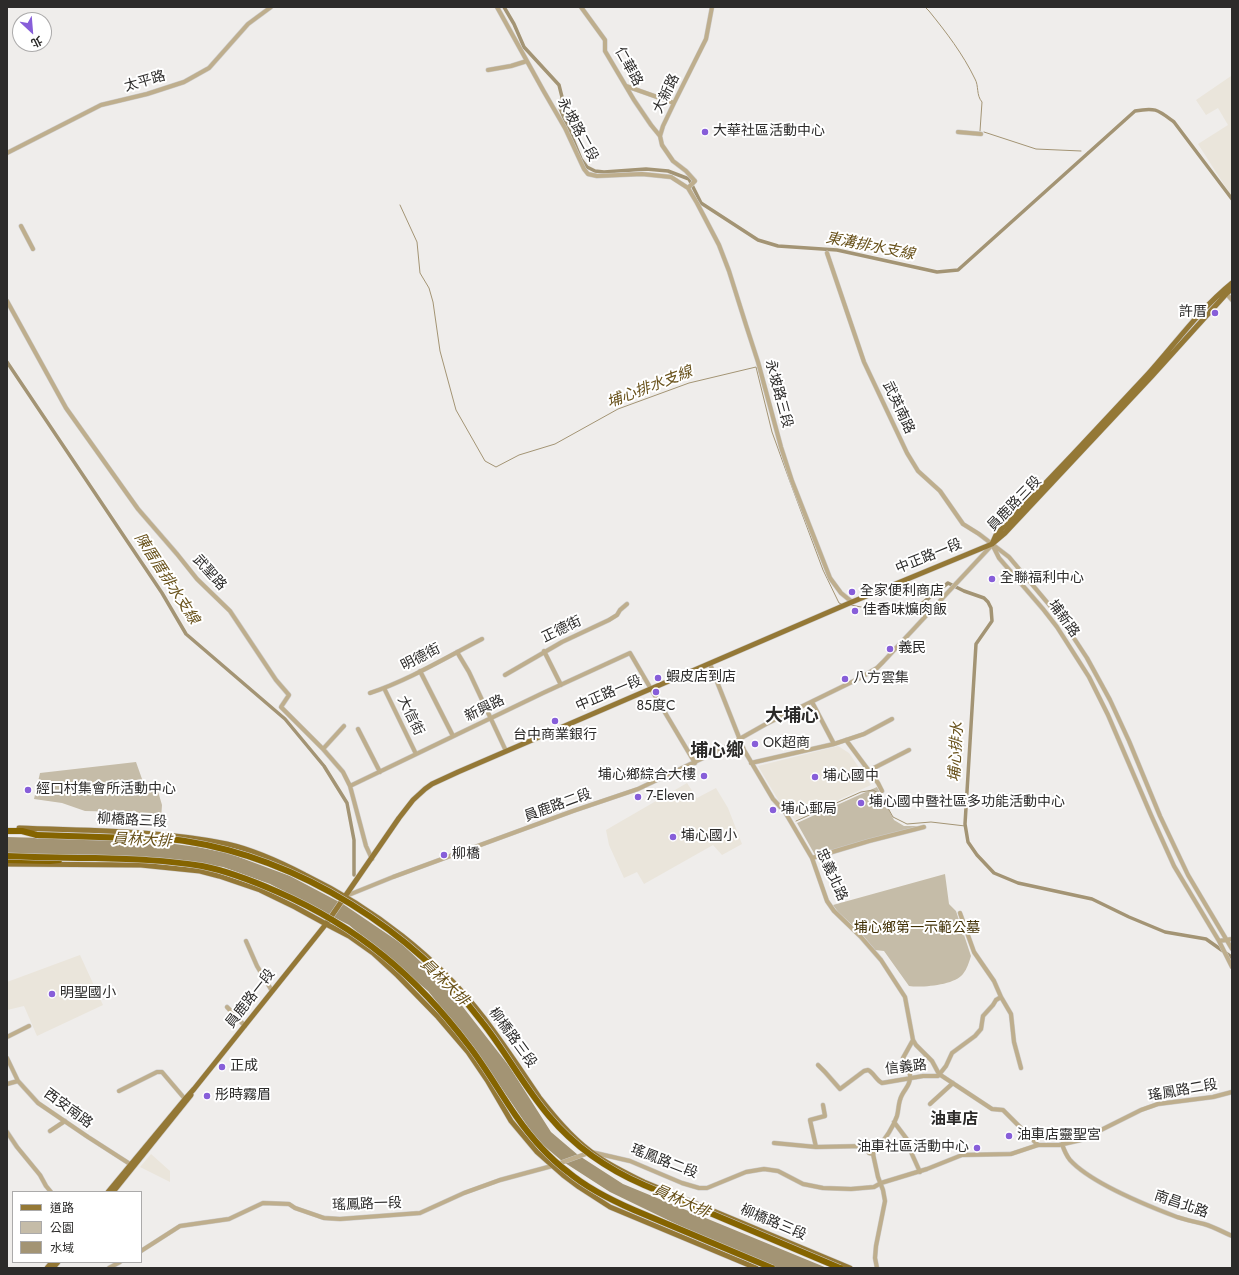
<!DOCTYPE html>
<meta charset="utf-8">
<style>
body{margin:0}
#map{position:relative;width:1239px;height:1275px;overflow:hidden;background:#efedeb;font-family:Jost,"Noto Sans TC",sans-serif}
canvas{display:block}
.frame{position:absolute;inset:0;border:8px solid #2c2b2a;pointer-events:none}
.legend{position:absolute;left:12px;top:1191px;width:130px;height:72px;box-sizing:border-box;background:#fff;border:1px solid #abaaaa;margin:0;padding:5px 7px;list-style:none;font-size:12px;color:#2c2b2a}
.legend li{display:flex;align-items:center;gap:8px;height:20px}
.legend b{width:20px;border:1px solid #abaaaa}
.north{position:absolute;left:12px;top:12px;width:40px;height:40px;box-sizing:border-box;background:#fff;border:1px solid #abaaaa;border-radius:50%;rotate:154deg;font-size:11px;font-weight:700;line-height:16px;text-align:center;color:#2c2b2a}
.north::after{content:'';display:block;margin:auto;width:14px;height:18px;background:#875ed9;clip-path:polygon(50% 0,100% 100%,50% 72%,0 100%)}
</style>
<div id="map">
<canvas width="1239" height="1275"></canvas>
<div class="frame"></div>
<ul class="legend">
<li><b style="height:5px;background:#947836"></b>道路</li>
<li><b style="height:11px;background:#c5bca8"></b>公園</li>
<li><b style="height:11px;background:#a39474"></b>水域</li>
</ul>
<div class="north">北</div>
</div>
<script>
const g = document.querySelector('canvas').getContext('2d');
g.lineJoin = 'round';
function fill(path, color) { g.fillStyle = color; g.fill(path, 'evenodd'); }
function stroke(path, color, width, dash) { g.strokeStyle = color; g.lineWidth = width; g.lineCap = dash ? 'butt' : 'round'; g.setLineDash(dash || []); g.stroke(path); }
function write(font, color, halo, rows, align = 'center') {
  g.font = font + ' Jost,"Noto Sans TC",sans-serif'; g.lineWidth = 4; g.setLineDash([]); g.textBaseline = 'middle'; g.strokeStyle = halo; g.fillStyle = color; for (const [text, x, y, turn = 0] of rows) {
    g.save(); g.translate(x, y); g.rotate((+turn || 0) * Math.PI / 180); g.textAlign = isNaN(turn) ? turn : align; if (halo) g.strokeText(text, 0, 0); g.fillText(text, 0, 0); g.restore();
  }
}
fill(new Path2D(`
 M 1231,76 L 1232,78 L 1232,197 L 1198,144 L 1228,125 L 1218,108 L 1206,115 L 1196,100 Z
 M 838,746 L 849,753 L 871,785 L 795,820 L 780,803 L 758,766 Z
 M 687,783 L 697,798 L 716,788 L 728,808 L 742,844 L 722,855 L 713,845 L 644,884 L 637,872 L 624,878 L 609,845 L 606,830 Z
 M 80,955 L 103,1005 L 37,1036 L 24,1006 L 7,1010 L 7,982 Z
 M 151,1154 L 170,1171 L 170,1182 L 140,1167 Z`), '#eae5db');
fill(new Path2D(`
 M 136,762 L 142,779 L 148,784 L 150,789 L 157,788 L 162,805 L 161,819 L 126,812 L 85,811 L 62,803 L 34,799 L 40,773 Z
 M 877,787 L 894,820 L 904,826 L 919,826 L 815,855 L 797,823 Z
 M 945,874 L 949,904 L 956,911 L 971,956 C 969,962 967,969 963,974 C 955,985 922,988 909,986 L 884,951 L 875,950 L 861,933 L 838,912 L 833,905 Z`), '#c5bca8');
fill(new Path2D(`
 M 7,837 L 152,841 L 197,847 L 228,853 L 290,876 L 343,904 L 402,944 L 449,989 L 509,1066 L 551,1132 L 578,1155 L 623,1184 L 827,1268 L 778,1268 L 707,1239 L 610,1192 L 562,1161 L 537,1140 L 474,1048 L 428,991 L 349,925 L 270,884 L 223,867 L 164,859 L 7,854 Z`), '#a39474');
stroke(new Path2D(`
 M 925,7 L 929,11 C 946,32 963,54 975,79 C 979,86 976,95 982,102 L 980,131
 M 984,132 L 1036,149 L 1081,151
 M 1088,152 L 1090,152
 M 400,205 L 417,242 L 420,273 L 429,288 L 433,302 L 440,351 L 456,410 L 485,461 L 496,467 L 519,455 L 555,444 L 618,409 L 689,383 L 756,367 L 772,432 L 789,479 L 823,570 L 839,603 L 842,604
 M 851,605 L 866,608
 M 796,821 L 861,792 L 873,790 L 880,794 L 893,817 L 907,824 L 931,822 L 965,826`), '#a39474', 1);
stroke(new Path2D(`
 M 504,7 L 514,24 L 524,47 L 559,85 L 562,97 L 560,108 L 581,159 L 587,167 L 595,171 L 604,172 L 646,169 L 668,171 L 689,179 L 701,203 L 758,240 L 778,246 L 837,250 L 937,272 L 958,270 L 1135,111 C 1156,107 1158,110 1174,122 L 1232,199
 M 7,362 L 162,593 L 186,634 L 285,719 L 324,766 L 347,803 L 354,840 L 354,875
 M 866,608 L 920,605 L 948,583 L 964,591 L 984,598 L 988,602 L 991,608 L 992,621 L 976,644 L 965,824 L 968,842 L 977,855 L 994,873 L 1018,883 L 1092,899 L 1129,917 L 1165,932 L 1206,939 L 1230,956 L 1232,958`), '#a39474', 3.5);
const minor = new Path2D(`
 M 497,7 L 543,90 L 565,128 L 584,169 L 588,174 L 597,176 L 642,174 L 671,177 L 688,188 L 697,203 L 719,245 L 729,271 L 746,325 L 758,362 L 781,447 L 792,481 L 830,578 L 841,593 L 852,602
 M 581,7 L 605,40 L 605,51 L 634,100 L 651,125 L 660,136
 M 488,70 L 511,66 L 527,61
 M 626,86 L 674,103
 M 958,132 L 981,134
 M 7,153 L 101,105 L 147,94 L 184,82 L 209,68 L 248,24 L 271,7
 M 688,188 L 695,181 L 686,171 L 673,161 L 662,145 L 660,136 L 663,126 L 674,103 L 706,39 L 712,7
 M 21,226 L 33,249
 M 827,253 L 864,362 L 907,453 L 918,471 L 940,491 L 963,524 L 979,534 L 1009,557 L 1062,620 L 1087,658 L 1110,700 L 1129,741 L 1160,816 L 1188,875 L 1232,949
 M 1225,292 L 1232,300
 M 7,301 L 66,408 L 138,509 L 177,554 L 197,579 L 230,611 L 276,680 L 289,695 L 281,707 L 323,749 L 343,772 L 350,786 L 366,846 L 372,859
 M 993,546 L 999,558 L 1043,609 L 1057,627 L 1089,677 L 1108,715 L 1151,815 L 1174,866 L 1219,941 L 1232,967
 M 544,651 L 561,685
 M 457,652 L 469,672 L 506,751
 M 710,664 L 744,750 L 773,799 L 785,812 L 812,858 L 827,901 L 834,911 L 861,937 L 881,960 L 905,997 L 913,1040 L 916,1045 L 932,1061 L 939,1074 L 992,1109 L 1003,1110 L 1038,1145
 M 420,671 L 453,736
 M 505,675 L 562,642 L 609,620 L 617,615 L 620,610 L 627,604
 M 384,688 L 416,754
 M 370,693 C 409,680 445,658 482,639
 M 812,702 L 834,744
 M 358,729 L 380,772
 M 846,740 L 878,783 L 882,791
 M 323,749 L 344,726
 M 751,763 L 834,744 L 864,734 L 892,719
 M 868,771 L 909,750
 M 350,786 L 543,693 L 630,653 L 651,689 L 695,763
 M 812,858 L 869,841 L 924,827
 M 346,896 L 393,877 L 573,811 L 638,789 L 720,750 L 766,724 L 860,678 L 877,668 L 883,662 L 992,545
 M 960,913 L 974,952 L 994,981 L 1001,997 L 1011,1014 L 1014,1042 L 1021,1068
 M 246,941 L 257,966 L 272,991
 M 1219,941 L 1232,939
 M 227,1007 L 245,1026
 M 7,1037 L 29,1026
 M 7,1058 L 18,1081 L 38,1103 L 88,1137 L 130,1164
 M 818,1065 L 825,1072 L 840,1089 L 864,1071 L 868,1070 C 874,1073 876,1080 882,1083 L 923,1076 L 938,1076 L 946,1066 L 952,1053 L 975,1036 L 981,1029 L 983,1016 L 993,1005 L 996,1000 L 1001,997
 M 7,1084 L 18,1081
 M 119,1091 L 157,1072 L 162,1072 L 185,1099
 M 930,1104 L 953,1083
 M 894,1122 L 909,1142
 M 50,1131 L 65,1121
 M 7,1132 L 17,1147 L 40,1175 L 46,1186 L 51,1192
 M 774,1143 L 816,1147 L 864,1146 L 869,1153 L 873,1154
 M 1062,1144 C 1064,1150 1066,1155 1070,1160 C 1091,1183 1148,1206 1177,1217 C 1186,1220 1195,1222 1204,1224 C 1214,1227 1223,1232 1232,1236
 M 816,1147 L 810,1120 L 825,1116 L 823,1105
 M 911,1152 L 920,1172
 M 141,1251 L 180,1226 L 229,1219 L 263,1203 L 289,1204 L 295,1208 L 324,1218 L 340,1219 L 420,1213 L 464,1193 L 500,1180 L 552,1166 L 591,1152 L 630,1161 L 682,1183 L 699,1188 L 707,1188 L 746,1172 L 764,1169 L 778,1171 L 803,1184 L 823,1188 L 851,1189 L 874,1187 L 881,1183 L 927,1169 L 962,1155 L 1011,1154 L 1038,1145 L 1059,1145 L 1081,1140 L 1141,1110 L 1158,1104 L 1213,1097 L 1232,1092
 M 109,1268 L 120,1262
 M 877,1268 L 875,1258 L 876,1246 L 885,1201 L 883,1190 L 878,1177 L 873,1154 C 882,1142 892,1131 897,1116 C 899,1109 898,1102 902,1095 C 905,1089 910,1085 910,1078 C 911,1070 906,1066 903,1058 L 913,1040`);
const major = new Path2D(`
 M 992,544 L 996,535 C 1047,482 1098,428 1148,374 C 1175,344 1200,309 1232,283
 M 19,828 C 88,831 159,830 227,844 C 254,850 280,862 305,875 C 373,908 437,957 484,1018 C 503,1043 521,1070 539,1097 C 554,1116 570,1136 590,1151 C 606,1164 626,1173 644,1182 L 850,1268
 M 7,864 L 141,865 L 200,871 L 219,876 L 260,890 L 295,907 L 326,924 L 349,936 L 373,953 L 397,975 L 438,1017 L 468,1052 L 487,1080 L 511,1121 L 537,1152 L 563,1175 L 579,1187 L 610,1207 L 756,1268
 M 108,1192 L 185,1099 L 194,1089 L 326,924 L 399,818 L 413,800 L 425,789 L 432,784 L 458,772 L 852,602 L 992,544 L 1005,533 L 1152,376 L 1227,293 L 1232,289
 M 113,1192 L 191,1095
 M 47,1268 L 52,1262
 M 53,1268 L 58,1262`);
const highway = new Path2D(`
 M 7,831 L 22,831 L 37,835
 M 7,860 L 50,861 L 59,860`);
stroke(minor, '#cccac8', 5);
stroke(major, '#cccac8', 6);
stroke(highway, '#cccac8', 7);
stroke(minor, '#beae8d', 4);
stroke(major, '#947836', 5);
stroke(highway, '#856400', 6);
const highwayBridge = new Path2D(`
 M 37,835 C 68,836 99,837 130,838 C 148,838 167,838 185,841 C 300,859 412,930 482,1022 C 506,1052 524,1087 549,1116 C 575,1147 607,1169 644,1185 L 840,1268
 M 7,856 C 36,857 66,858 95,858 C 131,859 166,860 202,866 C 228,871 253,881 278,892 C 358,927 416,976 469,1046 C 486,1068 500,1093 516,1116 C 530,1136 548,1157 568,1172 C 587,1188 611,1200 634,1210 L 772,1268`);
stroke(highwayBridge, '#cccac8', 7, []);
stroke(highwayBridge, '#856400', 6);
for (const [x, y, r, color] of [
 [705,132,4,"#875ed9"],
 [1215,313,4,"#875ed9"],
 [992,579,4,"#875ed9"],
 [852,592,4,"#875ed9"],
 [855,611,4,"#875ed9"],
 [890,649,4,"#875ed9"],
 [658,678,4,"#875ed9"],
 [845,679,4,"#875ed9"],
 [656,692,4,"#875ed9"],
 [555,721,4,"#875ed9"],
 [755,744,4,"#875ed9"],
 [704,776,4,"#875ed9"],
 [815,777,4,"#875ed9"],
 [28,790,4,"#875ed9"],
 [638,797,4,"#875ed9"],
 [861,803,4,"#875ed9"],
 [773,810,4,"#875ed9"],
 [673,837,4,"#875ed9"],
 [444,855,4,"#875ed9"],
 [52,994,4,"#875ed9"],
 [222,1067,4,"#875ed9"],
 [207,1096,4,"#875ed9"],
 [1009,1136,4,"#875ed9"],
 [977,1148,4,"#875ed9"]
]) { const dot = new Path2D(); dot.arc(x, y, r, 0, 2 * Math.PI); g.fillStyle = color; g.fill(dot); stroke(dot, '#fff', 1.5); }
write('14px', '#2c2b2a', '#fff', [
 ["仁華路",628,67,61],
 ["太平路",145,82,-16],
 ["大新路",667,94,-64],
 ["永坡路二段",577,130,62],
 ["永坡路三段",778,394,75],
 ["武英南路",898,408,65],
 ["員鹿路三段",1015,504,-46],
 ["中正路一段",929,557,-22],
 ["武聖路",209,573,48],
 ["埔新路",1063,619,54],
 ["正德街",562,630,-26],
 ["明德街",421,658,-27],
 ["中正路一段",609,694,-23],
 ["新興路",485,709,-26],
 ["大信街",410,716,64],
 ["員鹿路二段",558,806,-20],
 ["柳橋路三段",132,821,3],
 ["忠義北路",831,875,66],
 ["員鹿路一段",251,999,-52],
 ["柳橋路三段",512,1038,54],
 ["信義路",906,1068,-6],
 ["瑤鳳路二段",1183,1091,-10],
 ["西安南路",68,1109,36],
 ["瑤鳳路二段",664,1162,21],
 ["瑤鳳路一段",367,1205,-2],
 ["南昌北路",1181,1205,19],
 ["柳橋路三段",773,1223,23]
]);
write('14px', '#2c2b2a', '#fff', [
 ["大華社區活動中心",713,132],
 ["許厝",1207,313,"right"],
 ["全聯福利中心",1000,579],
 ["全家便利商店",860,592],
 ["佳香味爌肉飯",863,611],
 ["義民",898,649],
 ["蝦皮店到店",666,678],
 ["八方雲集",853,679],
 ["85度C",656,707,"center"],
 ["台中商業銀行",555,736,"center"],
 ["OK超商",763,744],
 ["埔心鄉綜合大樓",696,776,"right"],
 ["埔心國中",823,777],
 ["經口村集會所活動中心",36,790],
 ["7-Eleven",646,797],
 ["埔心國中暨社區多功能活動中心",869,803],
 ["埔心郵局",781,810],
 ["埔心國小",681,837],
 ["柳橋",452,855],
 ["明聖國小",60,994],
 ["正成",230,1067],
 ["彤時霧眉",215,1096],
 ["油車店靈聖宮",1017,1136],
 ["油車社區活動中心",969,1148,"right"]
], 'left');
write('14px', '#413005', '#fff', [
 ["埔心鄉第一示範公墓",917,929]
]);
write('italic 15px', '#68511a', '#fff', [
 ["東溝排水支線",870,247,11],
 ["埔心排水支線",650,388,-21],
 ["陳厝厝排水支線",166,579,57],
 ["埔心排水",957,752,-87],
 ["員林大排",142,841,2],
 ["員林大排",444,983,44],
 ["員林大排",681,1202,24]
]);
write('bold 16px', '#2c2b2a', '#fff', [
 ["油車店",954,1120]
]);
write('bold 18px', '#2c2b2a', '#fff', [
 ["大埔心",792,717],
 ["埔心鄉",717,752]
]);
</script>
